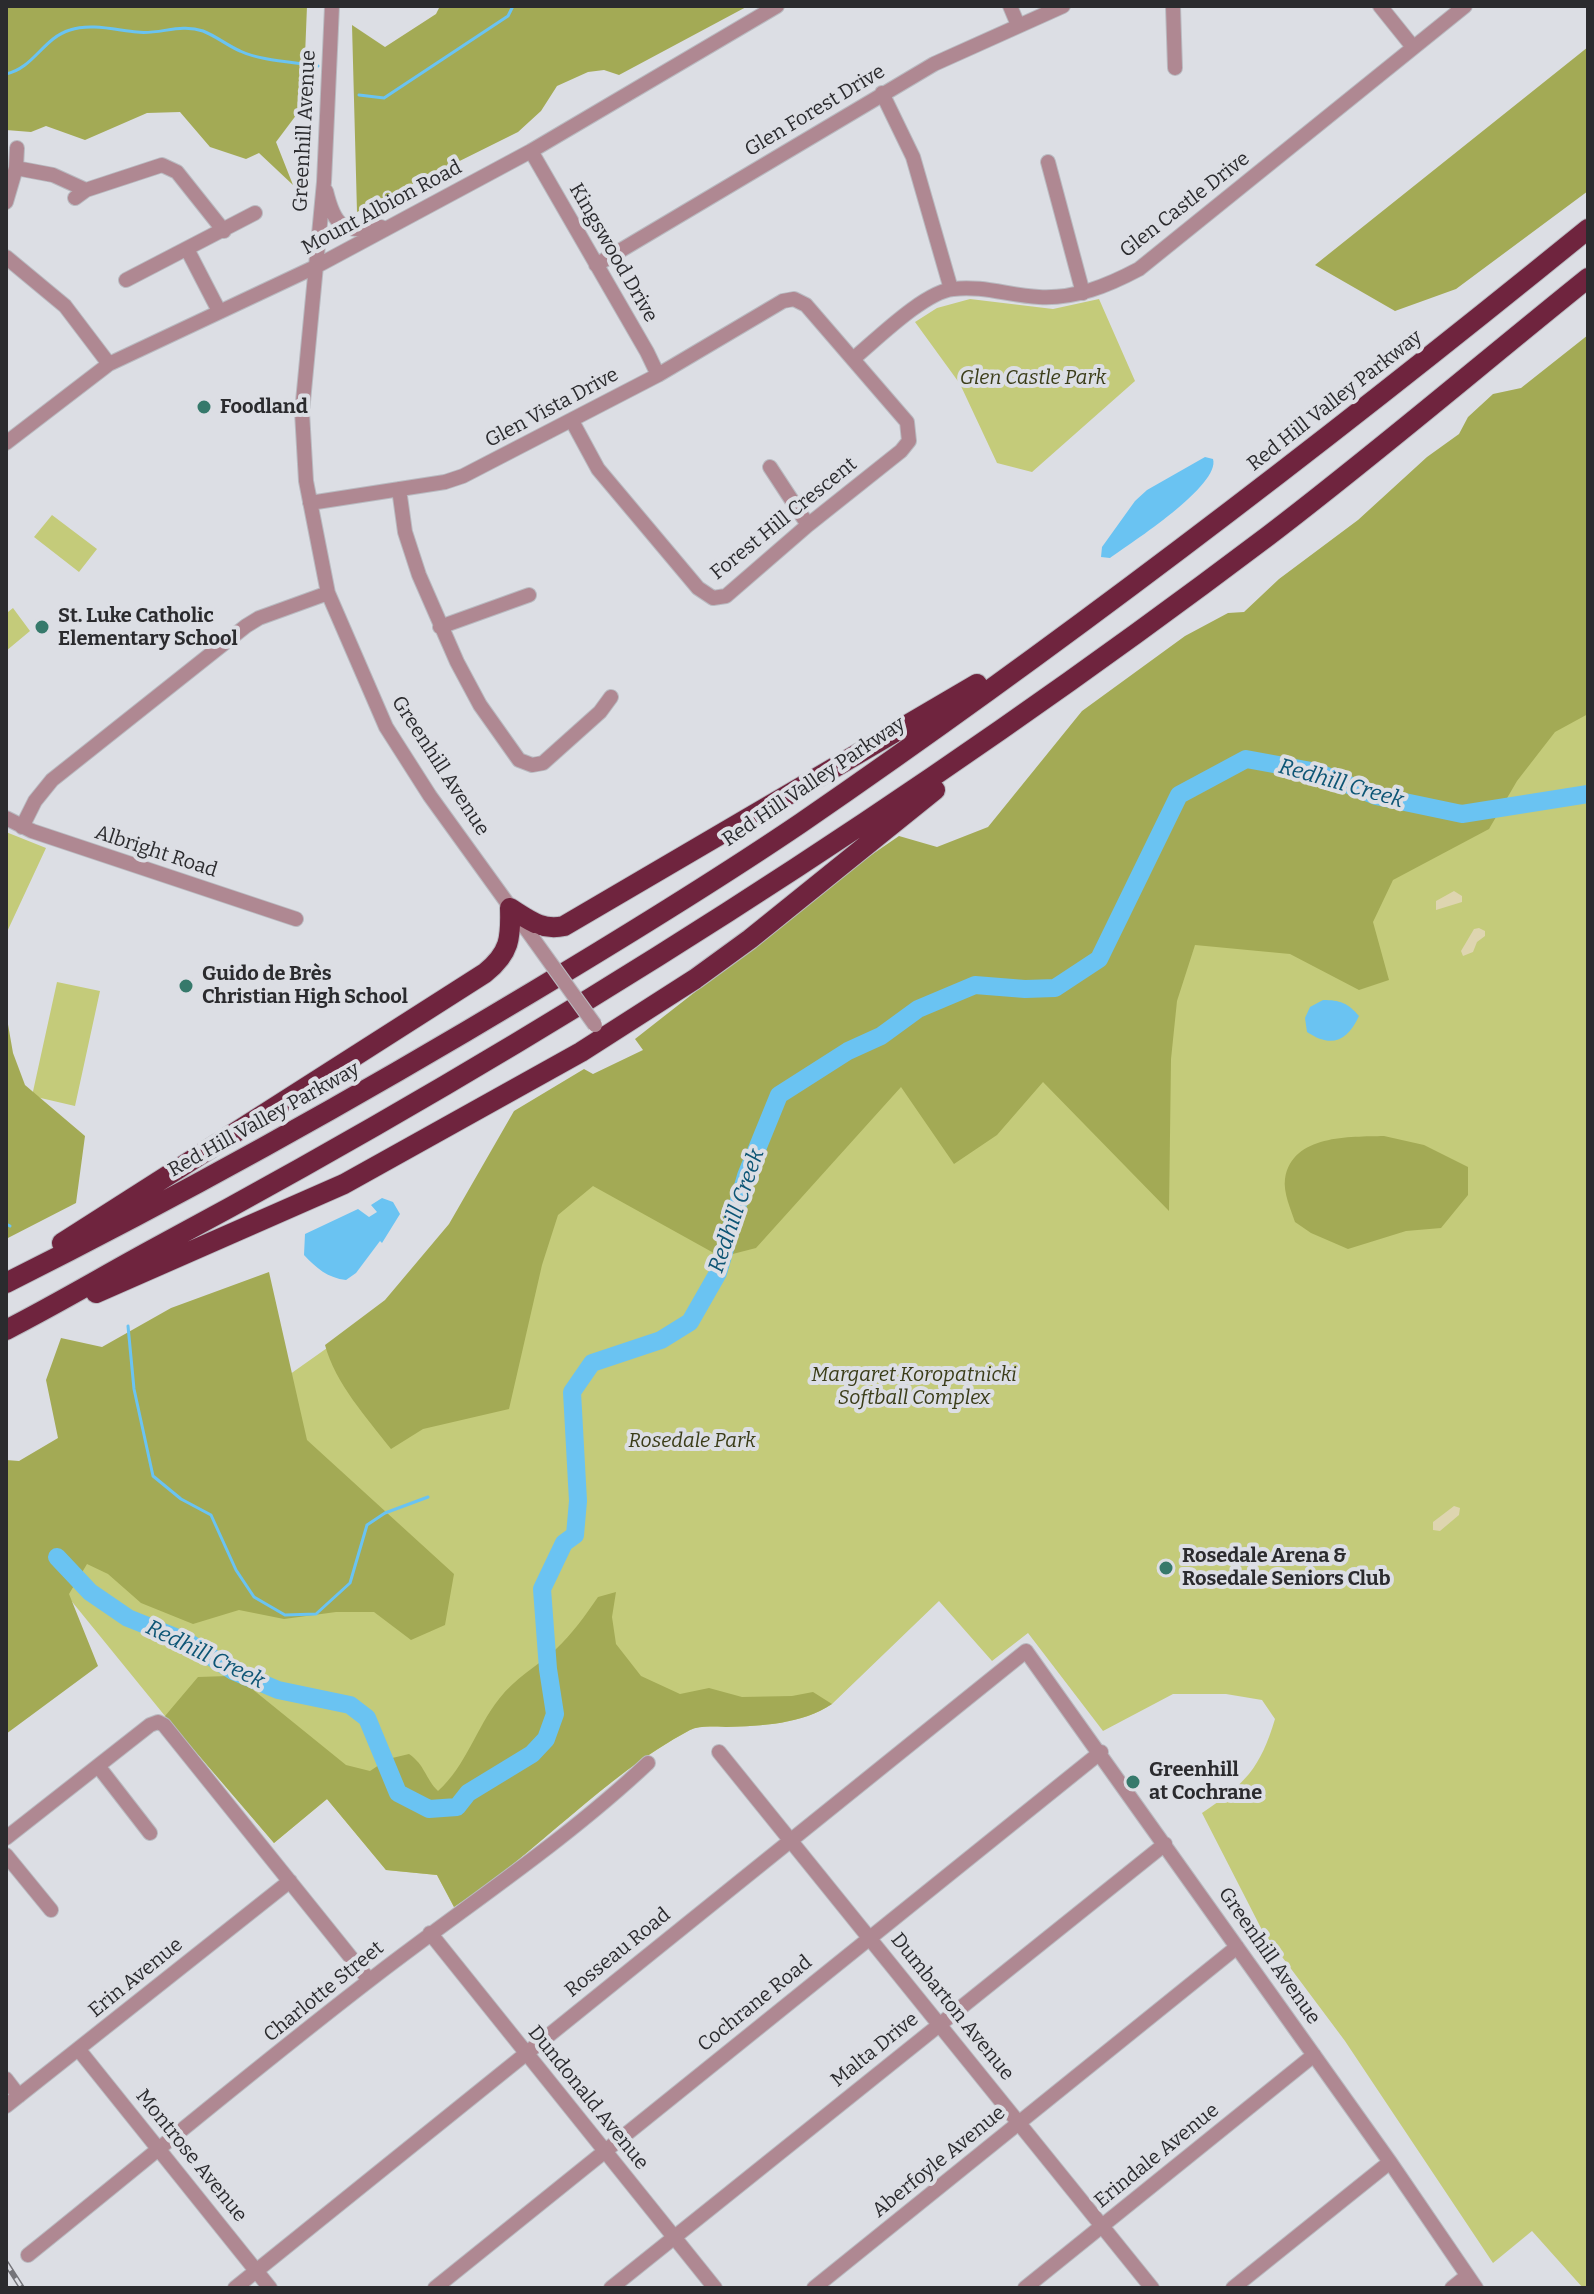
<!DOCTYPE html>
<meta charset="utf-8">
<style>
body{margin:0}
#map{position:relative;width:1594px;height:2294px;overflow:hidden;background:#dcdee4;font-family:Bitter,serif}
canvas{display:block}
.frame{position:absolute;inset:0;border:8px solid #2b2b2e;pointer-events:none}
</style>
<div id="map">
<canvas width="1594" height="2294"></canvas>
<div class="frame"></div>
</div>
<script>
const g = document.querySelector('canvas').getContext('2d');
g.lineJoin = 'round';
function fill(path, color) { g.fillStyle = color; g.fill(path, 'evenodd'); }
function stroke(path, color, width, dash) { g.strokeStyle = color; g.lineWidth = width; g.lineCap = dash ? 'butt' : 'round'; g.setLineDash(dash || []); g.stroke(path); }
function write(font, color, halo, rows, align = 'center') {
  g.font = font + ' Bitter,serif'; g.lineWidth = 8; g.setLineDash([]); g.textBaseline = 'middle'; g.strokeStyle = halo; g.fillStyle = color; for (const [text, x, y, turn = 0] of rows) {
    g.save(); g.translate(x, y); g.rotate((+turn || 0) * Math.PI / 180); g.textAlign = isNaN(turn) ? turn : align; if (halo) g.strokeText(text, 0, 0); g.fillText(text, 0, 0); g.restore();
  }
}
fill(new Path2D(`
 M 970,299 L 1053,309 L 1099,299 L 1135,381 L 1032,472 L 997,463 L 960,384 L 915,322 L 937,308 Z
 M 52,515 L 97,549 L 79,572 L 34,537 Z
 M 13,608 L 30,631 L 6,651 L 6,610 L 8,612 Z
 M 1588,636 L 1588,2288 L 1583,2288 L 1532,2231 L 1493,2263 L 1345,2041 L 1262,1930 L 1202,1813 C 1245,1784 1260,1769 1275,1719 L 1262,1700 L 1226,1694 L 1173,1694 L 1103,1731 L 1028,1633 L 992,1661 L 939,1601 L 832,1704 C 802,1724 762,1726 726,1727 C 715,1727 700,1725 690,1730 C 603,1776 537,1854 454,1907 L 437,1875 L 386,1870 L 327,1799 L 274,1843 L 165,1716 L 34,1555 L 521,1211 L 1203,937 Z
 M 6,832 L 46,848 L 6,934 Z
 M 57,982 L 100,991 L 75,1106 L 32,1096 Z`), '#c4cb7a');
fill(new Path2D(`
 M 6,6 L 307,6 L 303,106 L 276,142 L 293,185 L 259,153 L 246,159 L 210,147 L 180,112 L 147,113 L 85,140 L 46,126 L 31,132 L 6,130 Z
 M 440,6 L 748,6 L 619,75 L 604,70 L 588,72 L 557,86 L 541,111 L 518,132 L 357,212 L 352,25 L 385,47 L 436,14 Z
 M 1588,47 L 1588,191 L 1456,289 L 1395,311 L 1315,265 Z
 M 1588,335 L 1588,714 L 1555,732 L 1517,781 L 1489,829 L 1393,880 L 1373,922 L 1389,980 L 1359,990 L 1290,954 L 1195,945 L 1177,1001 L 1171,1059 L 1169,1211 L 1043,1082 L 997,1135 L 954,1164 L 901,1087 L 756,1248 L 721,1257 L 593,1186 L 558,1215 L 542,1265 L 509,1409 L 423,1429 L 391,1449 C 367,1418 335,1383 325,1345 L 385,1300 L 449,1224 L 514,1111 L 584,1069 L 593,1074 L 643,1050 L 635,1039 L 861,862 L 899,836 L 937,847 L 988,827 L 1082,711 L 1185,636 L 1228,613 L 1244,612 L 1279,579 L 1358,520 L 1427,457 L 1459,434 L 1468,417 L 1493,394 L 1521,388 Z
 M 6,1013 L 13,1053 L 25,1085 L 85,1136 L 76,1203 L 6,1239 Z
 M 1384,1136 L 1424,1145 L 1468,1167 L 1468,1195 L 1441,1228 L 1406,1231 L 1348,1249 L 1311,1233 L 1295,1222 C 1291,1210 1283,1192 1285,1179 C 1292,1134 1350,1137 1384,1136 Z
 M 269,1272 L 307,1440 L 454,1574 L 445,1625 L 411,1640 L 374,1612 L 336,1612 L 284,1619 L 239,1610 L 193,1624 L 141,1603 L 108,1574 L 87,1564 L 69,1594 L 98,1666 L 6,1734 L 6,1460 L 19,1461 L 58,1438 L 46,1380 L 61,1338 L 102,1347 L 171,1308 Z
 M 616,1592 L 612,1617 L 616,1644 L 641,1676 L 680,1694 L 709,1688 L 742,1697 L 792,1696 L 813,1692 L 832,1704 C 802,1724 762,1726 726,1727 C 715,1727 700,1725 690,1730 C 603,1776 537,1854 454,1907 L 437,1875 L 386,1870 L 327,1799 L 274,1843 L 165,1716 L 198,1677 L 228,1676 L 246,1684 L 346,1765 L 370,1771 L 388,1759 L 409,1754 C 425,1765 425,1778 438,1791 C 466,1766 476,1728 499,1699 C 515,1678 536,1667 555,1650 C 572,1634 585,1616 598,1597 Z`), '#a3aa55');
fill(new Path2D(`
 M 1454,891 L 1462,896 L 1462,902 L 1436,910 L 1436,901 Z
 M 1479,928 L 1485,931 L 1485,936 L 1477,942 L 1473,952 L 1463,956 L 1461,951 L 1474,929 Z
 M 1454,1506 L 1460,1508 L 1459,1515 L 1440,1531 L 1433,1530 L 1433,1522 Z`), '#ded5b0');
fill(new Path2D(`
 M 1205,457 L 1213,459 C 1221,485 1131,543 1110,558 L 1101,557 L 1102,547 L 1135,501 L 1147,490 Z
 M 1323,1000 C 1340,1000 1348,1003 1359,1016 C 1347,1042 1331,1048 1307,1032 L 1305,1018 L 1310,1007 Z
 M 382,1198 L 393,1202 L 400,1214 L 382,1243 L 380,1241 L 356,1273 L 346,1280 C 328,1278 316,1268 304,1255 L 305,1234 L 358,1209 L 369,1217 L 377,1212 L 371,1205 Z`), '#6ac3f2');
stroke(new Path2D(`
 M 6,74 C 34,68 43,38 70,30 C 90,23 116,30 137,32 C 159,35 180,23 203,31 C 216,36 228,46 240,51 C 261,61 296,62 318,66
 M 359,95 L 384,98 L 508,16 L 513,6
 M 6,1224 L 10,1226
 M 128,1326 L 134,1389 L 153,1476 L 181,1499 L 211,1515 L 236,1570 L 254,1597 L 285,1615 L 316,1614 L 350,1583 L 367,1525 L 385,1513 L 428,1497`), '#6ac3f2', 3);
stroke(new Path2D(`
 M 57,1557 L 90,1592 L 128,1618 L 188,1642 L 233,1671 L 278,1690 L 350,1705 L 367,1718 L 398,1793 L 429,1809 L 457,1807 L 468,1793 L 532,1754 L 546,1739 L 555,1714 L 548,1669 L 542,1589 L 564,1543 L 575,1535 L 578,1501 L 572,1392 L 592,1363 L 661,1340 L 690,1322 L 718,1273 L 746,1176 L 779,1095 L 848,1051 L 881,1036 L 918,1009 L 975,985 L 1025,989 L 1055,988 L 1099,959 L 1179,795 L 1246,759 L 1317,772 L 1376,796 L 1462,814 L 1588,794`), '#6ac3f2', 18);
const minor = new Path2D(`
 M 332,6 L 324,182 L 302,412 L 306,481 L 328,593 L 386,727 L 430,796 L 534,940
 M 1010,6 L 1018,25
 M 1173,6 L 1175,68
 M 1380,6 L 1413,47
 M 882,93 L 913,157 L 951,289
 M 531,151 L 647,352 L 658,375
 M 1048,162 L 1083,293
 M 16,168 L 53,175 L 86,190
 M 326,191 C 335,228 343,233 381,227
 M 75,198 L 86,190 L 162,165 L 177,172 L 224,231
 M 6,202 L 16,168 L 17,148
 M 187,249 L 219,311
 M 6,257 L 65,306 L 109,364
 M 596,265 L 934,64 L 1063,6
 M 126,280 L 255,213
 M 853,359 C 876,340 924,292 953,289 C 982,285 1011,296 1039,297 C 1075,299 1107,286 1139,269 L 1465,6
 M 6,443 L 109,364 L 315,267 L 531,151 L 777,6
 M 770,467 L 808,525
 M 399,489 L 405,532 L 419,575 L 457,662 L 480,705 L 519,760 L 532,765 L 543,763 L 600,712 L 611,697
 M 310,503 L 445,482 L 463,476 L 658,375 L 783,301 L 794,299 L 806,305 L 907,422 L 909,441 L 901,451 L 808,525 L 726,596 L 713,598 L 698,588 L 598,469 L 572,421
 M 440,627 L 529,595
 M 6,818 L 32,831 L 296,919
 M 22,827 L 35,801 L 52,780 L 246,626 L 259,618 L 328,593
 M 719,1752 L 1152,2288
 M 98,1766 L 150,1833
 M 6,1838 L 150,1725 L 158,1722 L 164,1725 L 369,1980
 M 6,1855 L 51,1910
 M 430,1933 L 715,2288
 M 79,2050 L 270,2288
 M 6,2079 L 19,2096
 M 6,2106 L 290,1881
 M 28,2255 C 145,2161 260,2064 379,1973 C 469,1904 565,1841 648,1763
 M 235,2288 L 1026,1651 L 1390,2162 L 1476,2288
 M 435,2288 L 1101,1752
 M 611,2288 L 1165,1844
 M 814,2288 L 1237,1947
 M 1025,2288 L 1314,2055
 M 1233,2288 L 1390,2162
 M 1452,2288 L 1467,2276`);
const highway = new Path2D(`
 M 510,908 C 529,920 542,931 564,926 L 977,684
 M 62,1243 L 485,973 C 510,953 511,938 510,908
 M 6,1283 C 186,1193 361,1095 534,991 C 624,937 714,882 801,823 C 1073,636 1332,437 1588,229
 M 96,1293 L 344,1184 L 581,1052 L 695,979 L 750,939 L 935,790
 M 6,1330 C 57,1304 107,1274 157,1247 C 545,1039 917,801 1268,536 C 1377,453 1481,364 1588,278`);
stroke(minor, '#b9bac0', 16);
stroke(highway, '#b9bac0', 22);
stroke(minor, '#af8892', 14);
stroke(highway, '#6f243e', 20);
const rail = new Path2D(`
 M 6,2263 L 22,2288`);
stroke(rail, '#747479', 6);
stroke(rail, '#dcdee4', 3, [9]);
const minorBridge = new Path2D(`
 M 534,940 L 595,1025`);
stroke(minorBridge, '#b9bac0', 16, []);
stroke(minorBridge, '#af8892', 14);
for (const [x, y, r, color] of [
 [204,407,8,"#36796b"],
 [42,627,8,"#36796b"],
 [186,986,8,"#36796b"],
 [1166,1568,8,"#36796b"],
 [1133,1782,8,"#36796b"]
]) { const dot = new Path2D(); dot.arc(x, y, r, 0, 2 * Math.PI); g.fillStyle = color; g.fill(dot); stroke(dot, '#dcdee4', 3); }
write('20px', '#2b2b2e', '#dcdee4', [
 ["Glen Forest Drive",815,111,-31],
 ["Greenhill Avenue",305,131,-87],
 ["Glen Castle Drive",1185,205,-38],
 ["Mount Albion Road",382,208,-28],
 ["Kingswood Drive",613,253,60],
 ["Red Hill Valley Parkway",1335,401,-38],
 ["Glen Vista Drive",552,408,-28],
 ["Forest Hill Crescent",784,519,-39],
 ["Greenhill Avenue",440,766,57],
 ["Red Hill Valley Parkway",814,782,-34],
 ["Albright Road",156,852,18],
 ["Red Hill Valley Parkway",264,1120,-29],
 ["Rosseau Road",618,1953,-39],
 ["Greenhill Avenue",1269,1956,55],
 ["Erin Avenue",136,1978,-39],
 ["Charlotte Street",324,1992,-39],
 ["Cochrane Road",755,2004,-39],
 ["Dumbarton Avenue",952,2007,51],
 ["Malta Drive",875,2050,-39],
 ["Dundonald Avenue",588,2098,51],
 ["Montrose Avenue",191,2156,51],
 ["Erindale Avenue",1157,2156,-39],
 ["Aberfoyle Avenue",939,2162,-39]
]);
write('italic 20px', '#3a3c18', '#dcdee4', [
 ["Glen Castle Park",1033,378],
 ["Margaret Koropatnicki",914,1375],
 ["Softball Complex",914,1398],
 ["Rosedale Park",692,1441]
]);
write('bold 20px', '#2b2b2e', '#dcdee4', [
 ["Foodland",220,407],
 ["St. Luke Catholic",58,616],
 ["Elementary School",58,639],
 ["Guido de Brès",202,974],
 ["Christian High School",202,997],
 ["Rosedale Arena &",1182,1556],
 ["Rosedale Seniors Club",1182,1579],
 ["Greenhill",1149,1770],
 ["at Cochrane",1149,1793]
], 'left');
write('italic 22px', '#0d5575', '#dcdee4', [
 ["Redhill Creek",1341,784,16],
 ["Redhill Creek",737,1211,-71],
 ["Redhill Creek",205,1655,26]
]);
</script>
